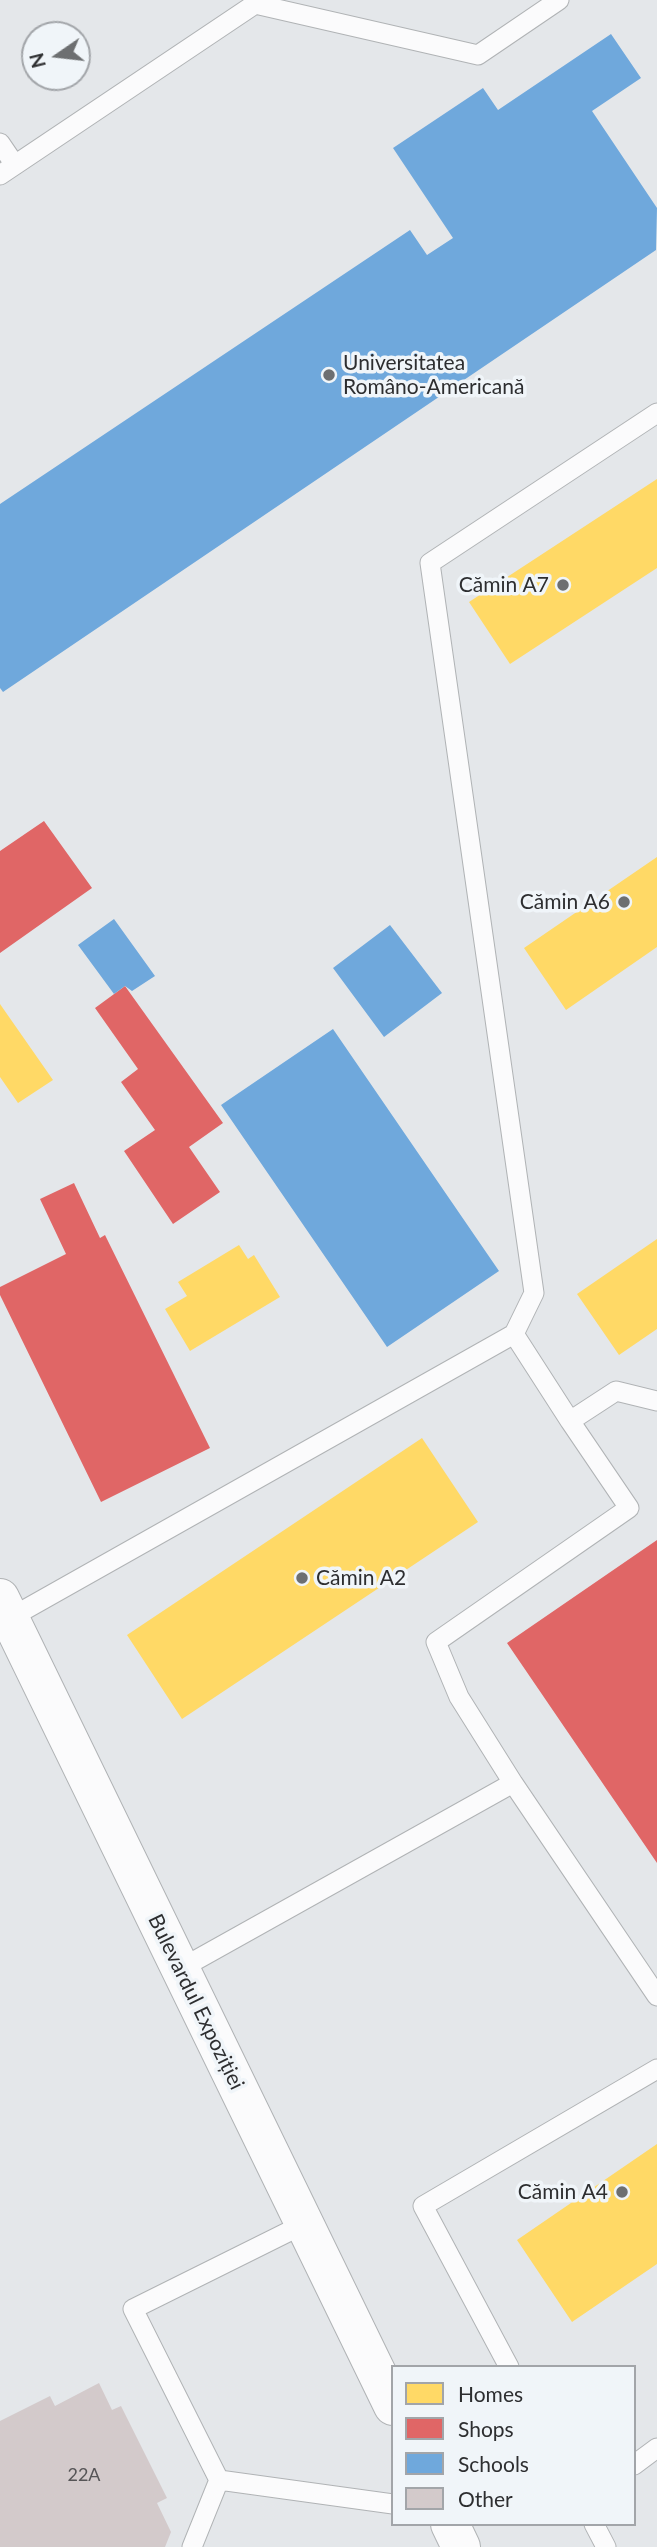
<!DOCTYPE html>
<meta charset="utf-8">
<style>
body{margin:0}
#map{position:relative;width:657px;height:2547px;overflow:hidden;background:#e4e7ea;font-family:Lato,sans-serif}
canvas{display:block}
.legend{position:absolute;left:391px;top:2365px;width:245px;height:161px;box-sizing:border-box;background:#f0f5f9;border:2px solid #a2a5a9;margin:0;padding:9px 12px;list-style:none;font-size:21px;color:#2d2e30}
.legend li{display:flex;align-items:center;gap:14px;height:35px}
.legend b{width:35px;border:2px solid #a2a5a9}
.north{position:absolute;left:21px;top:21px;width:70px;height:70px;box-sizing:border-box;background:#f0f5f9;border:2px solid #a2a5a9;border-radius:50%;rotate:256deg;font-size:19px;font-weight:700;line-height:28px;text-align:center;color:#2d2e30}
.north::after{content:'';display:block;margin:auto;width:24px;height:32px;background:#6d6f71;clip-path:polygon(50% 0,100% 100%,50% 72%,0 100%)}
</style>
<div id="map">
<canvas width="657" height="2547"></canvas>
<ul class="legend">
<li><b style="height:19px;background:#ffd966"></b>Homes</li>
<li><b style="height:19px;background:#e06666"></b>Shops</li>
<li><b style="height:19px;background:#6fa8dc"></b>Schools</li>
<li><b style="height:19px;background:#d3cacb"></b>Other</li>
</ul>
<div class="north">N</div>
</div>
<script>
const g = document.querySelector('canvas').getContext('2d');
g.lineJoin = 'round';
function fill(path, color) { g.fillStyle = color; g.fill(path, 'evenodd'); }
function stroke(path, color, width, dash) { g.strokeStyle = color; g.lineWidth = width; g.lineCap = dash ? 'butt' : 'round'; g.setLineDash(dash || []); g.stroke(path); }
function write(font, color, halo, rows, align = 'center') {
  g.font = font + ' Lato,sans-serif'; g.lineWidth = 7; g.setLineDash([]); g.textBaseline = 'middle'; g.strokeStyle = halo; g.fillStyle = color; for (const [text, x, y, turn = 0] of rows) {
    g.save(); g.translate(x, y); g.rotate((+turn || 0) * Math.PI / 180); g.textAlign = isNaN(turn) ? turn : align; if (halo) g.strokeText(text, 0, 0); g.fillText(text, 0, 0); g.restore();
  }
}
fill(new Path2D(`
 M 657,479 L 657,568 L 510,664 L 469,602 Z
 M 657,857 L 657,947 L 566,1010 L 524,948 Z
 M 0,1004 L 53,1080 L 18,1103 L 0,1077 Z
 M 657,1239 L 657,1329 L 619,1355 L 577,1294 Z
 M 239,1245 L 248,1259 L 254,1255 L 280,1297 L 190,1351 L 165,1309 L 187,1296 L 178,1282 Z
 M 422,1438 L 478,1522 L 182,1719 L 127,1635 Z
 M 657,2144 L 657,2264 L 572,2322 L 517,2240 Z`), '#ffd966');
fill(new Path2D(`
 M 44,821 L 92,888 L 0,953 L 0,851 Z
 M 125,986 L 223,1123 L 189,1147 L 220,1192 L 173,1224 L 124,1151 L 155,1130 L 121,1082 L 138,1069 L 95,1008 Z
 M 74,1183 L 100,1238 L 105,1235 L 210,1448 L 101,1502 L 0,1295 L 0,1287 L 66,1254 L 40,1199 Z
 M 657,1540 L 657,1863 L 507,1643 Z`), '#e06666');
fill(new Path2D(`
 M 611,34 L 641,78 L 592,111 L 657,208 L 656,250 L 3,692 L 0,688 L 0,504 L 410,230 L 427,255 L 453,238 L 393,148 L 483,88 L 498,110 Z
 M 114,919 L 155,976 L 132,991 L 125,986 L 114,994 L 78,945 Z
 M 390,925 L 442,993 L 384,1037 L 333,968 Z
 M 333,1029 L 499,1271 L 387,1347 L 221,1105 Z`), '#6fa8dc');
fill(new Path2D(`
 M 99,2383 L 112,2410 L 121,2406 L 167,2498 L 157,2503 L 171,2532 L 165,2547 L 0,2547 L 0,2421 L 50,2396 L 55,2406 Z`), '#d3cacb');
const service = new Path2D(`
 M 0,143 L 15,165
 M 0,175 L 255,4 L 478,55 L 559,0
 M 514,1334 L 534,1293 L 430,563 L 657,413
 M 570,1421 L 629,1508 L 436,1642 L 459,1697 L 513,1783 L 657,1996
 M 10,1618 L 514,1334 L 570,1421 L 616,1391 L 657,1401
 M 180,1969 L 513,1783
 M 509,2367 L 423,2206 L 657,2069
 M 634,2465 L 657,2448
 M 219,2480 L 393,2504
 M 594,2524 L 606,2547
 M 192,2547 L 219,2480 L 133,2309 L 304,2224`);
const tertiary = new Path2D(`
 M 0,1598 L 393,2406
 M 450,2524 L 461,2547`);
stroke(service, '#b0b3b5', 21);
stroke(tertiary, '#b0b3b5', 40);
stroke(service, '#fbfbfc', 19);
stroke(tertiary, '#fbfbfc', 38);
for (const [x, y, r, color] of [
 [329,375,7,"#6d6f71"],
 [563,585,7,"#6d6f71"],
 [624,902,7,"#6d6f71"],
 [302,1578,7,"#6d6f71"],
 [622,2192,7,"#6d6f71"]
]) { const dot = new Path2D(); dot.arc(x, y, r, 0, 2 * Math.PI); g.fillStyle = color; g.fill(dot); stroke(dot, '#f0f5f9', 2.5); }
write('18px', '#565557', null, [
 ["22A",84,2475]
]);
write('21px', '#2d2e30', '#f0f5f9', [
 ["Universitatea",343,363,"left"],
 ["Româno-Americană",343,387,"left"],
 ["Cămin A7",549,585],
 ["Cămin A6",610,902],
 ["Cămin A2",316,1578,"left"],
 ["Cămin A4",608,2192]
], 'right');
write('21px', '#2d2e30', '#f0f5f9', [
 ["Bulevardul Expoziției",196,2002,64]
]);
</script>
